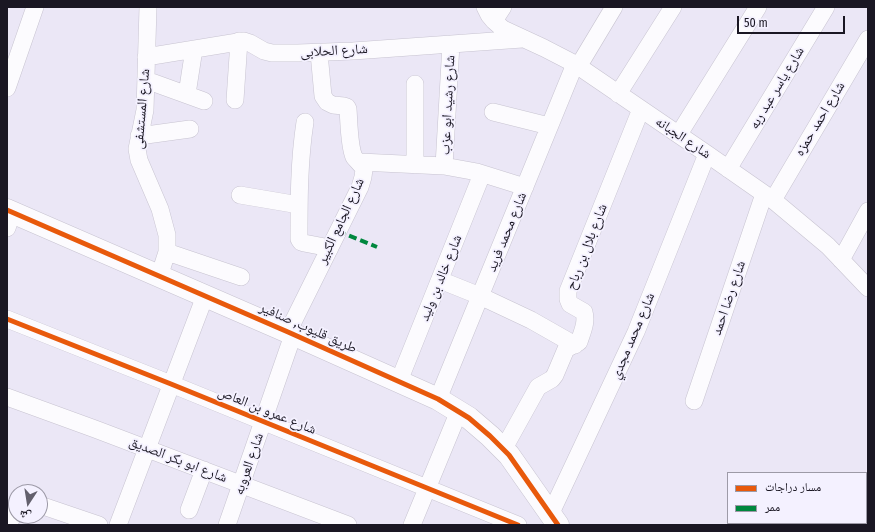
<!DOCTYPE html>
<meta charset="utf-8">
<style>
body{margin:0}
#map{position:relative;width:875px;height:532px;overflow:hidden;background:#ebe7f6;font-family:"Fira Sans Condensed","Noto Naskh Arabic",sans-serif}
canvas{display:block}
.frame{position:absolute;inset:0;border:8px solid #1a1723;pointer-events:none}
.legend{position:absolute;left:727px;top:472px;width:140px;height:52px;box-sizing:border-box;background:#f4f1ff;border:1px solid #9d9aa7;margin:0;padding:5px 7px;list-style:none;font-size:12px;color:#1a1723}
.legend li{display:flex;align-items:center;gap:8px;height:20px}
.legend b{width:20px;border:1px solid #9d9aa7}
.north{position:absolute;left:8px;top:484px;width:40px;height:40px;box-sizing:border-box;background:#f4f1ff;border:1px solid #9d9aa7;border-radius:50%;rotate:192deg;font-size:11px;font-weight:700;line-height:16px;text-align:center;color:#1a1723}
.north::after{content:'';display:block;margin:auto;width:14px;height:18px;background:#63606d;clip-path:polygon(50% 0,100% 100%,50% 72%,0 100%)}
.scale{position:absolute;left:737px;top:16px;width:108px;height:18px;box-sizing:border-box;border:2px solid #1a1723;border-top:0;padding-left:5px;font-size:12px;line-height:14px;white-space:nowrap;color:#1a1723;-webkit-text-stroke:3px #f4f1ff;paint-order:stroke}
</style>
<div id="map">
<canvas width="875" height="532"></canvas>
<div class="frame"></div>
<ul class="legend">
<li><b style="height:5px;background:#e8590c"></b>مسار دراجات</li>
<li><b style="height:5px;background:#00873e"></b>ممر</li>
</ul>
<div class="north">ش</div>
<div class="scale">50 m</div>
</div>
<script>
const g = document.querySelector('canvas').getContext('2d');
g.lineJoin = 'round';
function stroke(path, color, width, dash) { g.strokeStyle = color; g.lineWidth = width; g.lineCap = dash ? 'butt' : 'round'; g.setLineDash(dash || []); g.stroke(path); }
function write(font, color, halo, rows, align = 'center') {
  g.font = font + ' "Fira Sans Condensed","Noto Naskh Arabic",sans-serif'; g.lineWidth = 3.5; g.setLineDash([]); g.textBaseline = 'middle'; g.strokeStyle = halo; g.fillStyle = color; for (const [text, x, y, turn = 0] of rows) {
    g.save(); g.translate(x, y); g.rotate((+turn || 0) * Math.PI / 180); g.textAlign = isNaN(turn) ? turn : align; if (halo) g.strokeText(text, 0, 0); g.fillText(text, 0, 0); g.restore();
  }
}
const street = new Path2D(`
 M 148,7 L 145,110 L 137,149 L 139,160 L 160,209 L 167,235 L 167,252 L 159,277
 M 485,7 L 489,15 L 494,21 L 503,29 L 544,48 L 575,64 L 707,154 L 773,200 L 828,246 L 868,288
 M 494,21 L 503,7
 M 146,57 L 244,41 L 250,43 L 264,51 L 272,53 L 298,53 L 353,51 L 522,39
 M 578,67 L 614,7
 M 146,80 L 204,101
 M 415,84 L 415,165
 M 7,88 L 35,7
 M 187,94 L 194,49
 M 618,94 L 673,7
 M 235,100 L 239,41
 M 493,112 L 549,126
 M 305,122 C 299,161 299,200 299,239 L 301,242 L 304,243 L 330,248
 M 679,134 L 758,7
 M 139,136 L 190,129
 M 360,162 L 444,166 L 477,172 L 525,187
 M 444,166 L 451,44
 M 728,169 L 826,7
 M 240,195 L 299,205
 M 773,200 L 868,39
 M 7,228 L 12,213
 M 167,252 L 241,277
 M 841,260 L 868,211
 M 440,280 L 480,296 L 531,320 L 575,345
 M 7,319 L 171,384 L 518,525
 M 288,332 L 360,187 L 363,177 L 364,169 C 362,165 356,160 354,157 C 349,146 349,121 348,109 L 347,107 L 344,106 L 333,105 L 327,102 L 323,96 L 319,53
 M 399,381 L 482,174
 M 7,397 L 95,429 L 348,525
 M 438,399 L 575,64
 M 694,401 L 764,194
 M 503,450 L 538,387 L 552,379 L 555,375 L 566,349 L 579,342 C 582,332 587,323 584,312 L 570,304 L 568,299 L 568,291 L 641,109
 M 40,505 L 99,525
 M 189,510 L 204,470
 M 550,515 L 636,332 L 707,154
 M 9,525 L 16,505
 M 118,525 L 205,296
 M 227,525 L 293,335
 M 412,525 L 459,411`);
const secondary = new Path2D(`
 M 7,210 L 288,332 L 438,399 L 469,418 L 490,436 L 509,455 L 558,525`);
stroke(street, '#c7c3d0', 18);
stroke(secondary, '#c7c3d0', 23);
stroke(street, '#fcfbfe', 17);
stroke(secondary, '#fcfbfe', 22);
stroke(new Path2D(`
 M 338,231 L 377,247`), '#00873e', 4, [8, 4]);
stroke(new Path2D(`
 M 7,210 L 288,332 L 438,399 L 469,418 L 490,436 L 509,455 L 558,525
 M 7,319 L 171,384 L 518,525`), '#e8590c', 5);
write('14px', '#1a1723', '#f4f1ff', [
 ["شارع الحلابى",334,51,-3],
 ["شارع ياسر عبد ربه",777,88,-59],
 ["شارع رشيد ابو عزب",448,105,-87],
 ["شارع المستشفى",142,109,-85],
 ["شارع احمد حمزه",820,119,-59],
 ["شارع الجبانه",683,138,34],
 ["شارع الجامع الكبير",341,221,-65],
 ["شارع محمد فريد",507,232,-68],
 ["شارع بلال بن رباح",587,247,-69],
 ["شارع خالد بن وليد",441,278,-68],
 ["شارع رضا احمد",729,298,-71],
 ["طريق قليوب, صنافير",308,328,24],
 ["شارع محمد مجدي",633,336,-67],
 ["شارع عمرو بن العاص",267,411,22],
 ["شارع ابو بكر الصديق",178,460,21],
 ["شارع العروبه",249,464,-71]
]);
</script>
